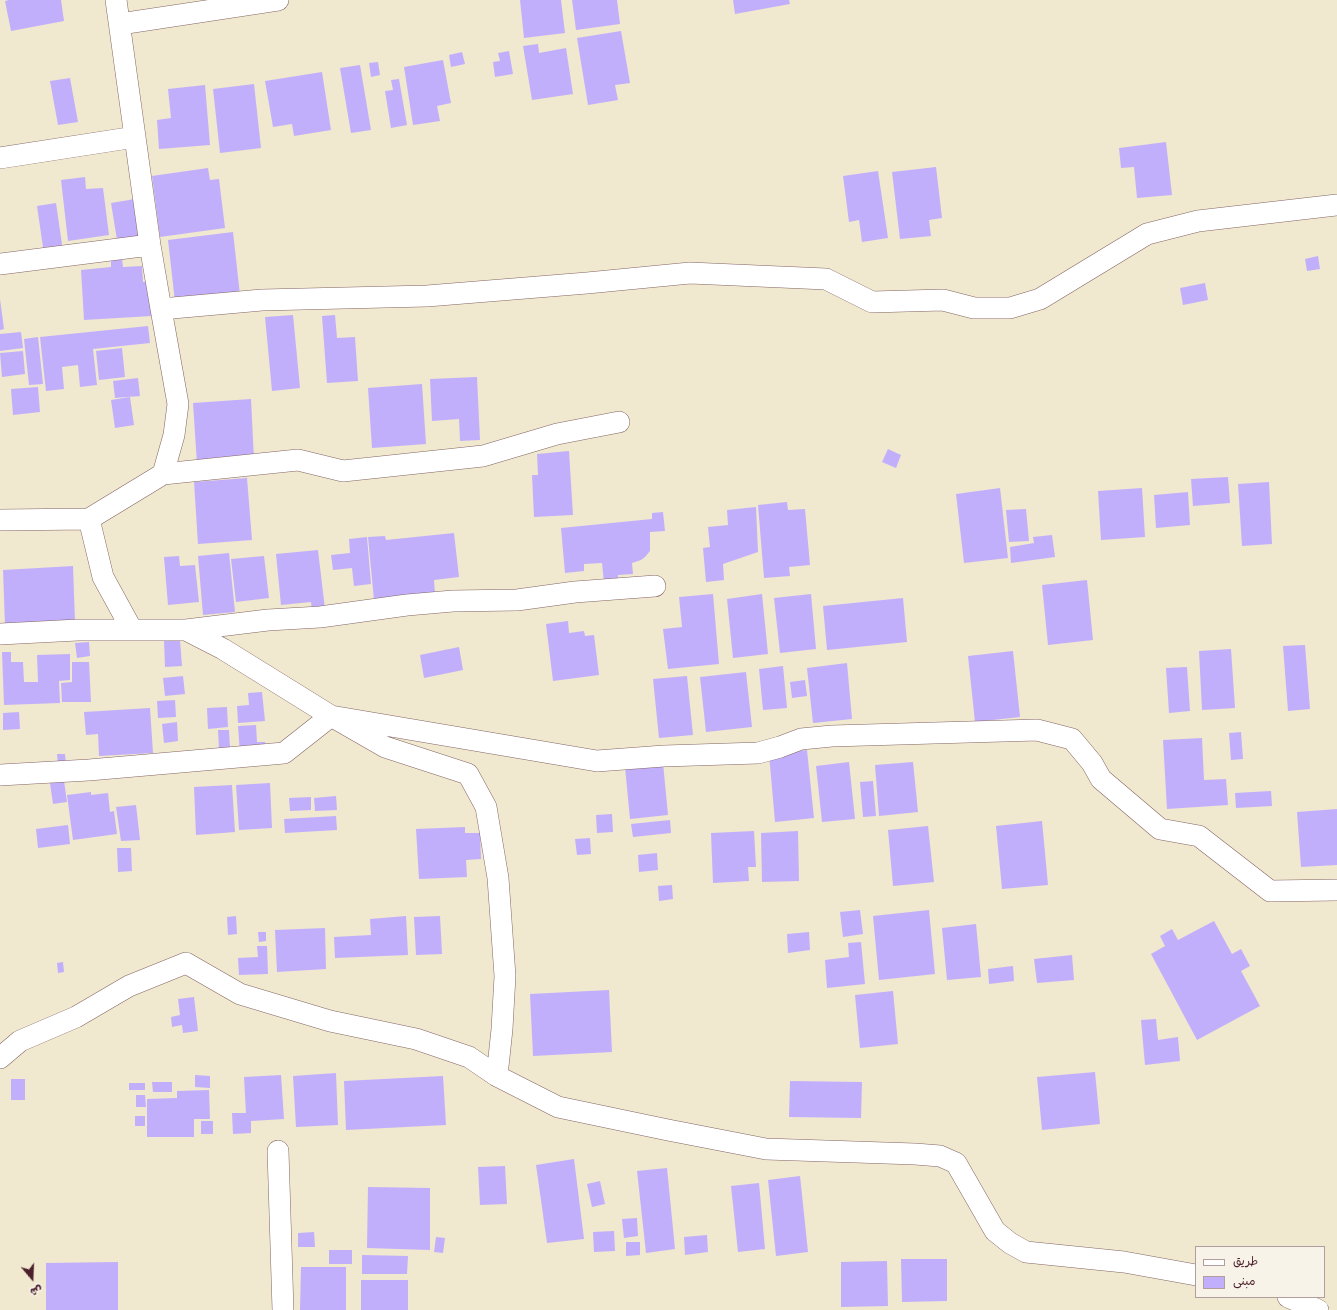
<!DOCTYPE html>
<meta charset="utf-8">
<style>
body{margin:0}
#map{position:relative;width:1337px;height:1310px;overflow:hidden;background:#f0e8cf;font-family:Dekko,"Playpen Sans Arabic",sans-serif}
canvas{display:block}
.legend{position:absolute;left:1195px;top:1246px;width:130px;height:52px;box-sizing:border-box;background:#f7f3e8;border:1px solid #b29e9c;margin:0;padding:5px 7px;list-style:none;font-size:12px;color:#4a1f2b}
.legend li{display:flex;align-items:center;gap:8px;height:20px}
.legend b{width:20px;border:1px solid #b29e9c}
.north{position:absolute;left:12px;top:1258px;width:40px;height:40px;-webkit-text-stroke:3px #f7f3e8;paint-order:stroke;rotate:161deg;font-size:11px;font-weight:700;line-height:16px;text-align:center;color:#4a1f2b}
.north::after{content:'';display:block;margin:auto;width:14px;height:18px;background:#4a1f2b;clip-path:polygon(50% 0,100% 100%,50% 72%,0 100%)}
</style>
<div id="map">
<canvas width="1337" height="1310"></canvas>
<ul class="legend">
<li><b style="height:5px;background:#fff"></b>طريق</li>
<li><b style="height:11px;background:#c2affc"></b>مبنى</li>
</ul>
<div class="north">ش</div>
</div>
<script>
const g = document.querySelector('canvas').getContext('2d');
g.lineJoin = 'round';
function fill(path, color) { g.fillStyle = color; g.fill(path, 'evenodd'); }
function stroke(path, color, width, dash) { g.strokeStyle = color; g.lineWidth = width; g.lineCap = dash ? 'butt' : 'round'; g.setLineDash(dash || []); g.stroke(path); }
fill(new Path2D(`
 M 9,0 L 61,0 L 64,21 L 11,31 L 5,1 Z
 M 520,0 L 561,0 L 565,33 L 524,38 Z
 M 572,0 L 617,0 L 620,24 L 576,30 Z
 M 733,0 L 789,0 L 790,4 L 735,14 Z
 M 621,31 L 630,83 L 615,85 L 618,100 L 588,105 L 577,38 Z
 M 538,44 L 539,53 L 566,48 L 573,94 L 532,100 L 523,46 Z
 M 509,51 L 513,74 L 495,77 L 493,62 L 500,61 L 498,53 Z
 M 462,52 L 465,64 L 451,67 L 449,55 Z
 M 443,60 L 451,103 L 437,106 L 440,121 L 413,125 L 404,67 Z
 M 378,62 L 380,75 L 371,77 L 369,63 Z
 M 360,65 L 371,130 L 351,133 L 340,68 Z
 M 322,72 L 331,130 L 294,136 L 292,124 L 273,127 L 265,81 Z
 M 70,78 L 78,122 L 58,125 L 50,81 Z
 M 399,79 L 407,125 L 391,128 L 385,91 L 393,90 L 391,80 Z
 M 254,84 L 261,148 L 220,153 L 213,89 Z
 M 205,85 L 210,145 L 159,149 L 157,120 L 171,118 L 168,89 Z
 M 1166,142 L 1172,195 L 1137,198 L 1134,167 L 1121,168 L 1119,148 Z
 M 936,167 L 942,218 L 929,220 L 931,236 L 900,239 L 892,172 Z
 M 208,168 L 210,180 L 219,179 L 225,228 L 160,237 L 152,176 Z
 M 878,171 L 888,238 L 862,242 L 859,220 L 849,222 L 843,176 Z
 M 85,177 L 86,189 L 103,188 L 109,235 L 68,241 L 61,180 Z
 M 135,199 L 142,242 L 118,246 L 111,203 Z
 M 56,203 L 63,251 L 44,254 L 37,206 Z
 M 233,232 L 240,295 L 175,302 L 168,240 Z
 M 1318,256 L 1320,269 L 1307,271 L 1305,259 Z
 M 122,259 L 123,267 L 142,266 L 143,282 L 150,281 L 152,316 L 84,320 L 81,270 L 111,267 L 111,260 Z
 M 1205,283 L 1208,300 L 1183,305 L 1180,288 Z
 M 0,299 L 4,329 L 0,330 Z
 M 293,315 L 300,388 L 272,391 L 265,317 Z
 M 335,315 L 337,338 L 355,337 L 358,381 L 327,383 L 322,316 Z
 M 148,326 L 150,343 L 93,349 L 97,385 L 80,387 L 78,365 L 62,367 L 64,389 L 46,391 L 40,337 Z
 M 21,332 L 23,348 L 0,351 L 0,334 Z
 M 38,337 L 43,384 L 29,385 L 24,339 Z
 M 122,348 L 125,377 L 99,380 L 96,351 Z
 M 23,351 L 25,374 L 2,377 L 0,353 Z
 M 477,377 L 480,440 L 460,441 L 459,419 L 432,421 L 430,379 Z
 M 138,378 L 140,396 L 115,398 L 113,381 Z
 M 422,384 L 426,444 L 372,448 L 368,388 Z
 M 38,387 L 40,412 L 13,415 L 11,389 Z
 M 130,397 L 134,425 L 115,428 L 111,400 Z
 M 251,399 L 254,460 L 197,464 L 193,403 Z
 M 888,449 L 901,455 L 896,468 L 882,462 Z
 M 569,451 L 573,515 L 534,517 L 532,475 L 538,475 L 537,454 Z
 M 1228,477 L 1230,503 L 1193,506 L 1191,479 Z
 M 247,478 L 252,540 L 198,544 L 194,482 Z
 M 1269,482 L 1272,544 L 1242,546 L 1238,484 Z
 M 1000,488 L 1008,558 L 964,563 L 956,494 Z
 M 1142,488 L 1145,537 L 1101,540 L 1098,491 Z
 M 1188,492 L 1190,525 L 1156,528 L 1154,495 Z
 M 787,502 L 788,510 L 805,509 L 810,565 L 789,567 L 790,576 L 764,578 L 758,505 Z
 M 756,507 L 758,552 L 723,564 L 724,580 L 706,582 L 703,548 L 710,547 L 708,527 L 728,525 L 727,510 Z
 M 1026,509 L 1029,541 L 1009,542 L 1006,510 Z
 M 663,512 L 665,531 L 650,532 L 650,551 L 645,557 L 641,560 L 632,563 L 633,574 L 618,575 L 618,581 L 604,583 L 602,563 L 584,564 L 584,571 L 565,573 L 561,528 L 652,519 L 652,513 Z
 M 454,533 L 459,577 L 434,580 L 435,594 L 374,600 L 368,537 L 385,536 L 386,540 Z
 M 1052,535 L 1055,557 L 1011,563 L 1010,547 L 1034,543 L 1033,537 Z
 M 367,537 L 371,584 L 354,586 L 352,568 L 333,570 L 331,555 L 350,553 L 349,539 Z
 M 318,550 L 325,609 L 312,610 L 311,602 L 281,605 L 276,554 Z
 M 229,553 L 235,612 L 203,615 L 198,556 Z
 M 179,556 L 180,566 L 195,565 L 199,602 L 168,605 L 164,557 Z
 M 264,556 L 269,598 L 236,602 L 231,559 Z
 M 73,566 L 75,622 L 5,626 L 3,570 Z
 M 1087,580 L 1093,640 L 1048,645 L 1042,585 Z
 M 713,594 L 719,664 L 668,669 L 663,629 L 682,627 L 679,597 Z
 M 762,594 L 768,654 L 733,658 L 727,599 Z
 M 811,594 L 816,649 L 780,653 L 774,598 Z
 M 903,598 L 907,642 L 827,650 L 823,606 Z
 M 568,621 L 569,633 L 584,631 L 585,636 L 594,635 L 599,675 L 553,681 L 546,624 Z
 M 180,640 L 182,666 L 165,667 L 164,641 Z
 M 89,642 L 90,656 L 77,658 L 75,643 Z
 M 1305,645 L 1310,709 L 1288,711 L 1283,646 Z
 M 459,647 L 463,670 L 424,678 L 420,655 Z
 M 1231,649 L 1235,708 L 1202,710 L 1199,651 Z
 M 1013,651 L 1020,717 L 975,722 L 968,656 Z
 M 2,652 L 11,652 L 11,662 L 23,662 L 24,682 L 38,682 L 37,655 L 70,654 L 70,680 L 59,681 L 60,703 L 4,705 Z
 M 72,662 L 89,662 L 91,702 L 62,702 L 61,683 L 72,682 Z
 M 847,663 L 852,719 L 813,723 L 807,668 Z
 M 783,666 L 787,708 L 763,710 L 759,669 Z
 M 1187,667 L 1190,711 L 1169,713 L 1166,668 Z
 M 746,672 L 752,727 L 706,732 L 700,677 Z
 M 183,676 L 185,694 L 165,696 L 163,678 Z
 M 687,676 L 693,735 L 659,738 L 653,679 Z
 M 805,680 L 807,696 L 792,698 L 790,682 Z
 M 262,692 L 265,721 L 238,723 L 237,706 L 249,705 L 248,693 Z
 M 175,700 L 176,717 L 158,718 L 157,701 Z
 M 227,707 L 228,727 L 208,729 L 207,708 Z
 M 150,708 L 153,753 L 99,756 L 98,734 L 86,735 L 84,712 Z
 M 19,712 L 20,729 L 3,730 L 3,713 Z
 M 177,722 L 178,741 L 164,743 L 162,724 Z
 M 256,725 L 257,742 L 265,742 L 266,752 L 240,753 L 238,726 Z
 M 218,730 L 229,730 L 230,748 L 219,749 Z
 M 1241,732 L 1243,759 L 1231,760 L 1229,733 Z
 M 1202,738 L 1204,780 L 1226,779 L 1228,805 L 1167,809 L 1163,740 Z
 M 807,750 L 814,818 L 775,822 L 769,754 Z
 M 57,754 L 65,754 L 66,765 L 58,766 Z
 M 849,762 L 855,819 L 822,822 L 816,766 Z
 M 913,762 L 918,812 L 879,816 L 875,765 Z
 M 663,763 L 668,815 L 630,819 L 625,767 Z
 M 64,781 L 67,802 L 53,804 L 50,783 Z
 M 873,781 L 876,816 L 863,817 L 860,782 Z
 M 270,783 L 272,828 L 239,830 L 236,785 Z
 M 232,785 L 235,832 L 196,835 L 194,787 Z
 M 1271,791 L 1272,806 L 1236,808 L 1235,793 Z
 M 91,792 L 91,795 L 108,793 L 110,812 L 114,811 L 117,834 L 73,840 L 67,795 Z
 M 336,796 L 337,810 L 315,811 L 314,798 Z
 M 311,797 L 311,810 L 290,811 L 289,798 Z
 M 136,805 L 140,840 L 121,841 L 116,807 Z
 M 1337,809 L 1337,865 L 1301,867 L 1297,812 Z
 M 612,814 L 613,832 L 597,833 L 596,815 Z
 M 336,816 L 337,830 L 285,833 L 284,819 Z
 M 670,820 L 671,833 L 633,837 L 631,824 Z
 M 1042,821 L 1048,885 L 1002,889 L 996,826 Z
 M 68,825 L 70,844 L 38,848 L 36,829 Z
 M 928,826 L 934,882 L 893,886 L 888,830 Z
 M 465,827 L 465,833 L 480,833 L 481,859 L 466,860 L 467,877 L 419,879 L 416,829 Z
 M 754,831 L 756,867 L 748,867 L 749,881 L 713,883 L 711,833 Z
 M 798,831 L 799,881 L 762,882 L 761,833 Z
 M 590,838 L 591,854 L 577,855 L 575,839 Z
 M 117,848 L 131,848 L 132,871 L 118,872 Z
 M 657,853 L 658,870 L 639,872 L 638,855 Z
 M 672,885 L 673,899 L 659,901 L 658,886 Z
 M 860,910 L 863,934 L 843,937 L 840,912 Z
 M 929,910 L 935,974 L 879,980 L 873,916 Z
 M 236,916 L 237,934 L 228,935 L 227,917 Z
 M 406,916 L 408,955 L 335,958 L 334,937 L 371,935 L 370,919 Z
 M 440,916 L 442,954 L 416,955 L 414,917 Z
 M 1214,921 L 1232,954 L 1241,949 L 1250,966 L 1241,971 L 1260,1006 L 1197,1040 L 1151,954 L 1165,946 L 1160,936 L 1172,929 L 1178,940 Z
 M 976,924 L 981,977 L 947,980 L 942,928 Z
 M 325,928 L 326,969 L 277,972 L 275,930 Z
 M 258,932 L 266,932 L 266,941 L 259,942 Z
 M 809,932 L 810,950 L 788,953 L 787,934 Z
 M 861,942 L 865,984 L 827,988 L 825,960 L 849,957 L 848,943 Z
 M 257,946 L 267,946 L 268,974 L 239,975 L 238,958 L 258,957 Z
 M 1072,955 L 1074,980 L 1037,983 L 1034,959 Z
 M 63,962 L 64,972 L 58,973 L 57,963 Z
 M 1013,966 L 1014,981 L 989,984 L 988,969 Z
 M 609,990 L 612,1052 L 533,1056 L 530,994 Z
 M 893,991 L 898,1044 L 860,1048 L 855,995 Z
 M 194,997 L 198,1031 L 183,1033 L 182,1025 L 172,1027 L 171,1017 L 180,1015 L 178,999 Z
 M 1156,1019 L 1158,1040 L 1178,1037 L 1180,1061 L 1145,1065 L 1141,1020 Z
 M 1095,1072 L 1100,1124 L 1042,1130 L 1037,1077 Z
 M 336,1073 L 338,1125 L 296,1127 L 293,1076 Z
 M 195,1075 L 210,1076 L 210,1088 L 195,1087 Z
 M 281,1075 L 284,1119 L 251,1121 L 251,1133 L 233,1134 L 232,1113 L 246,1113 L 244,1077 Z
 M 443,1076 L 446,1125 L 346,1130 L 344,1081 Z
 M 11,1079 L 25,1079 L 25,1100 L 11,1100 Z
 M 790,1081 L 862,1082 L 861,1118 L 789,1117 Z
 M 152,1082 L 172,1082 L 172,1092 L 153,1092 Z
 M 129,1083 L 145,1083 L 145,1090 L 129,1090 Z
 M 209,1090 L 210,1119 L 194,1119 L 194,1137 L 147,1137 L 147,1099 L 177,1098 L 177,1091 Z
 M 136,1095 L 145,1095 L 146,1107 L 136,1107 Z
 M 135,1116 L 145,1116 L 145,1126 L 135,1126 Z
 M 201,1121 L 213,1121 L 213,1134 L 201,1134 Z
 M 574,1159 L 584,1239 L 547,1243 L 536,1165 Z
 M 505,1166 L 507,1204 L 480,1205 L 478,1167 Z
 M 667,1168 L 675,1249 L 646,1253 L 637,1171 Z
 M 800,1176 L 808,1252 L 776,1256 L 768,1180 Z
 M 600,1181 L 605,1204 L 592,1207 L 587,1184 Z
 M 759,1183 L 765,1249 L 738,1252 L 731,1186 Z
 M 368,1187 L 430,1188 L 430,1250 L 367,1248 Z
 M 637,1218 L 638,1236 L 624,1238 L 622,1219 Z
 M 614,1231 L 615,1251 L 594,1252 L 593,1232 Z
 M 314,1232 L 315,1247 L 298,1247 L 298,1233 Z
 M 707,1235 L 708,1252 L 685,1255 L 684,1237 Z
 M 436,1237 L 445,1238 L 443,1253 L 434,1252 Z
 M 626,1242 L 640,1242 L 640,1255 L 626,1256 Z
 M 329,1250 L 352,1250 L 352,1264 L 329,1264 Z
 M 362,1255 L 408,1256 L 407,1274 L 362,1274 Z
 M 901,1259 L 947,1259 L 947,1301 L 902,1302 Z
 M 887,1261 L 888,1306 L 841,1307 L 841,1262 Z
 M 118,1262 L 118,1310 L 46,1310 L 46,1263 Z
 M 301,1267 L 346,1267 L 346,1310 L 300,1310 Z
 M 361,1280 L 408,1280 L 408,1310 L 361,1310 Z`), '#c2affc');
const minor = new Path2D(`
 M 116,0 L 150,245 L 161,309 L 262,300 L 427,296 L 587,283 L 690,273 L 826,279 L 872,302 L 943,300 L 974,308 L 1010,308 L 1040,299 L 1147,234 L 1198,221 L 1337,205
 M 120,24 L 278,0
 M 0,158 L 135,137
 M 0,264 L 150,245
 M 163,474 L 298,460 L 343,471 L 483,456 L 557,434 L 619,422
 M 89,519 L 163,474 L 174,435 L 178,404 L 161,309
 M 0,520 L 89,519 L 103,577 L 132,630
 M 186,630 L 223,649 L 331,716 L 597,761 L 664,756 L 758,753 L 780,747 L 801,739 L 832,736 L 1037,730 L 1072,739 L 1092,763 L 1101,779 L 1160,829 L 1199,836 L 1270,891 L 1337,890
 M 0,634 L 78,630 L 186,630 L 268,620 L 320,617 L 407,605 L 453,601 L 517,600 L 575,592 L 655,586
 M 0,775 L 89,770 L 284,753 L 331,716 L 385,747 L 468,774 L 486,807 L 498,878 L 505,976 L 502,1029 L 497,1076
 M 0,1058 L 20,1041 L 76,1017 L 129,986 L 186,963 L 240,994 L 330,1021 L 416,1039 L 469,1057 L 497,1076 L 558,1107 L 668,1130 L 766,1149 L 915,1154 L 940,1156 L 956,1163 L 995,1231 L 1010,1243 L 1026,1252 L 1124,1262 L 1196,1275
 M 278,1151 L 283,1310
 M 1288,1297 L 1318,1310`);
stroke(minor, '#846564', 22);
stroke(minor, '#fff', 21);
</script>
